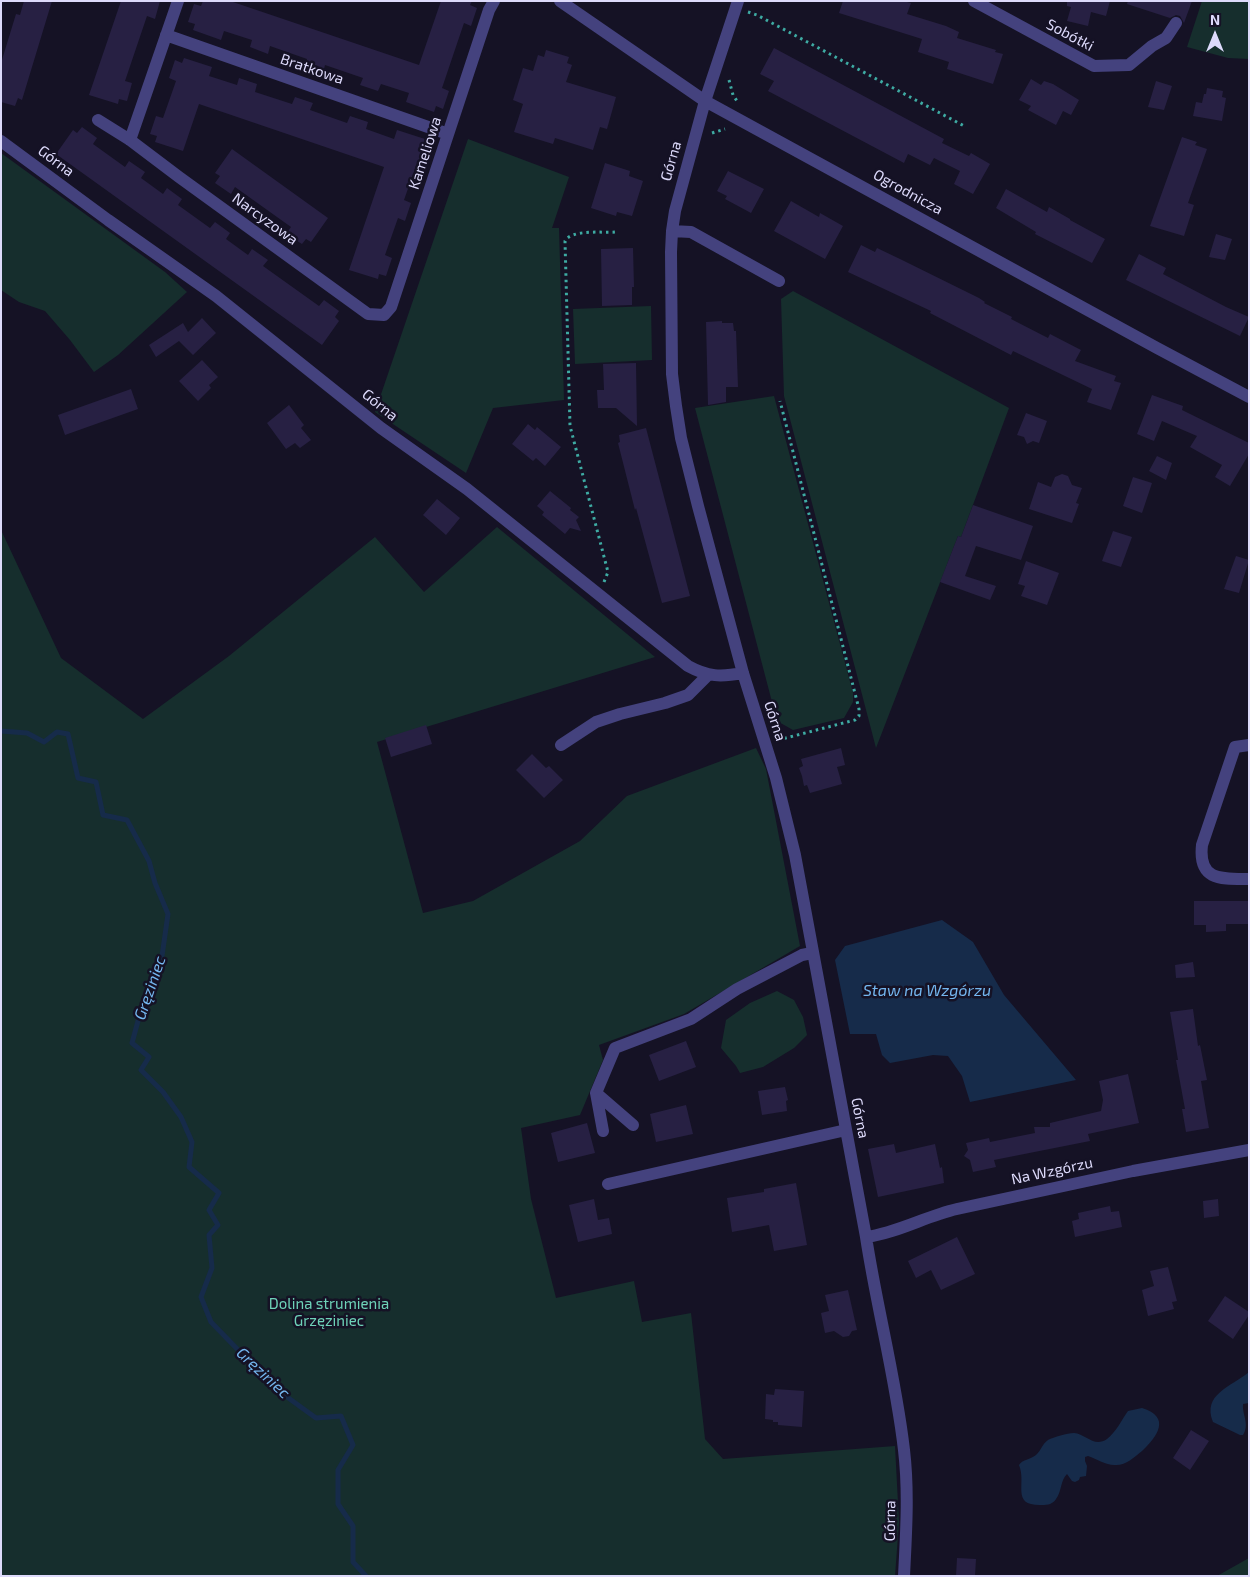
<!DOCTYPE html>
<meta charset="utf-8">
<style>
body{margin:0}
#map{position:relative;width:1250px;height:1577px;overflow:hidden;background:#151225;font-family:"Exo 2",sans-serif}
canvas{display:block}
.frame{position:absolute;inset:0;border:2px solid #dddafb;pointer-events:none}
.north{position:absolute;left:1190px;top:10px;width:50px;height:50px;-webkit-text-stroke:4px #151225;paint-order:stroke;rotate:0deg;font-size:14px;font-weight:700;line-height:20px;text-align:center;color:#dddafb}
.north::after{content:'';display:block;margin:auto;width:18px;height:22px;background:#dddafb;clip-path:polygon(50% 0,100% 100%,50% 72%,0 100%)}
</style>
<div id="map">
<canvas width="1250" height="1577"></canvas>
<div class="frame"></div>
<div class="north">N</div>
</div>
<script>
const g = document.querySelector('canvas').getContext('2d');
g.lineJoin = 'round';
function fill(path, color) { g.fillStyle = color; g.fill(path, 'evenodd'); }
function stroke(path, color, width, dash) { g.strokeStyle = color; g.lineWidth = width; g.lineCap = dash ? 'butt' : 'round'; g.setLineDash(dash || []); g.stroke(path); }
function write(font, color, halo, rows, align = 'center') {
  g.font = font + ' "Exo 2",sans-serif'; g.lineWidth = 5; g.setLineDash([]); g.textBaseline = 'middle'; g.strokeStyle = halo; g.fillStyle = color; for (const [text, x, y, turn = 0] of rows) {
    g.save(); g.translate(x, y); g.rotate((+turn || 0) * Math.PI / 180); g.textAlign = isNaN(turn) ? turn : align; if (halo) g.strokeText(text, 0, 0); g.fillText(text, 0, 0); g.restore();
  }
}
fill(new Path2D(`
 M 1202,1 L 1249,1 L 1249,59 L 1228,58 L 1187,47 Z
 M 468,139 L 569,177 L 552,228 L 559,228 L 564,400 L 493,408 L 466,473 L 375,412 Z
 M 1,153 L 165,272 L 187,292 L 118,355 L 94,372 L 70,340 L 45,311 L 19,302 L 1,290 Z
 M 793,291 L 1009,408 L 961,537 L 958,536 L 876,748 L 784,396 L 781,299 Z
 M 651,306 L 652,360 L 575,364 L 573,309 Z
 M 774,396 L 853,693 L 853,702 L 844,718 L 793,730 L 777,721 L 695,408 Z
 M 497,527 L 655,657 L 377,742 L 423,913 L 473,901 L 580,841 L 627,796 L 756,748 L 766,769 L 800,946 L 684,1014 L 599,1045 L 603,1060 L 580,1115 L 521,1128 L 531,1199 L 556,1298 L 634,1281 L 642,1322 L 691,1313 L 705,1439 L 723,1459 L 895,1446 L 899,1522 L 895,1576 L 1,1576 L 1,530 L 61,658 L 143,719 L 229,656 L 375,537 L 424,592 Z
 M 777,991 L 794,1000 L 803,1017 L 807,1035 L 794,1048 L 763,1067 L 740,1073 L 736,1066 L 721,1048 L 726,1020 L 750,1003 Z
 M 1249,1558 L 1249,1576 L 1217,1576 Z`), '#162e2d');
fill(new Path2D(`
 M 942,920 L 973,942 L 1004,995 L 1076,1080 L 970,1102 L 962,1076 L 948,1056 L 933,1055 L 890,1063 L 882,1055 L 876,1034 L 850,1034 L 835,960 L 845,946 Z
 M 1249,1372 L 1249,1403 L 1243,1404 C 1242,1415 1250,1424 1243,1435 L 1240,1435 L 1213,1422 C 1202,1394 1231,1387 1249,1372 Z
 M 1142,1408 C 1171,1417 1158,1436 1142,1451 C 1133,1458 1126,1466 1114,1465 C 1106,1465 1097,1459 1088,1456 L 1085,1457 L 1085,1461 L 1087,1466 L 1086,1476 L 1080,1477 L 1079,1480 L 1075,1482 L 1072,1481 L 1067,1474 C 1060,1481 1062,1491 1056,1499 C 1053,1504 1048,1505 1042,1505 C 1010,1506 1027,1484 1019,1465 C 1023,1459 1030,1460 1036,1455 C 1041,1451 1042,1444 1048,1440 C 1054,1437 1067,1433 1074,1433 C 1086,1434 1094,1448 1107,1439 C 1116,1432 1121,1421 1128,1411 Z`), '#162b4a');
stroke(new Path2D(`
 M 1,731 L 27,733 L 44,742 L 57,732 L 68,734 L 78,778 L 96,782 L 103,815 L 127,820 L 149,861 L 155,883 L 168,914 L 161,963 L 144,999 L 132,1043 L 149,1057 L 141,1070 L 163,1092 L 181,1117 L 192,1142 L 189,1167 L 219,1193 L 209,1210 L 218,1225 L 209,1235 L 212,1268 L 201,1297 L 211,1322 L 276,1389 L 316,1418 L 341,1416 L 353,1445 L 338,1470 L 338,1504 L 353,1526 L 353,1562 L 366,1576`), '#162b4a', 5);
fill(new Path2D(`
 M 24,1 L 52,1 L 22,100 L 18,98 L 15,106 L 1,102 L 1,63 L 16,14 L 20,15 Z
 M 121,1 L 160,1 L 155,19 L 147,16 L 125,81 L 132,83 L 127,101 L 119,99 L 118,104 L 89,95 Z
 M 203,1 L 230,1 L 419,65 L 441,1 L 472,1 L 470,5 L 477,8 L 471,26 L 464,23 L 442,88 L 449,91 L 443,109 L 436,106 L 434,112 L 406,102 L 409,93 L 381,84 L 378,91 L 360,85 L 363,78 L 325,65 L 323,73 L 305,66 L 307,59 L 270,46 L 268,54 L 250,47 L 252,40 L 224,31 L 221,40 L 193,30 L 195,24 L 188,22 L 194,4 L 201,6 Z
 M 843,1 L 903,1 L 911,3 L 907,14 L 946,26 L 959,32 L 957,38 L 996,50 L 995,52 L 1003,54 L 993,84 L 947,69 L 949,62 L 918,52 L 922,39 L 839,13 Z
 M 1067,1 L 1110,1 L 1106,16 L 1091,12 L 1088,26 L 1067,21 L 1071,7 L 1067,6 Z
 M 1128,1 L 1192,1 L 1184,23 L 1180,16 L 1176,15 L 1170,18 L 1127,4 Z
 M 774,48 L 944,139 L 942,143 L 969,156 L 971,153 L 990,164 L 973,194 L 954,184 L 960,171 L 934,158 L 930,165 L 908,154 L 904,163 L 768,91 L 774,81 L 760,74 Z
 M 546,50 L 569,57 L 567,63 L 572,65 L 566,82 L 616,97 L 607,129 L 600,127 L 593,150 L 555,138 L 553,144 L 514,132 L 523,104 L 513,100 L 523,68 L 533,71 L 538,55 L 544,57 Z
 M 184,58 L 212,67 L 209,76 L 237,85 L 239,78 L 257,84 L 255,92 L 292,104 L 295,97 L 313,103 L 310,110 L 347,123 L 350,116 L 368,122 L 366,129 L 394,139 L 397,130 L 425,139 L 423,145 L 430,147 L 424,165 L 417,163 L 404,200 L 411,203 L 405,221 L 398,218 L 385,255 L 392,258 L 386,276 L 379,274 L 378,279 L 349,270 L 384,167 L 199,104 L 183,151 L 155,142 L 157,136 L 150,134 L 156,116 L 163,118 L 176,81 L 169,78 L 175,60 L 182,63 Z
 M 1031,79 L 1041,85 L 1044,81 L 1053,84 L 1079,100 L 1071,115 L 1063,111 L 1056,125 L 1028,110 L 1031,106 L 1019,100 Z
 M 1156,81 L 1172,86 L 1164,110 L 1148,107 Z
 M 1207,88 L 1223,91 L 1222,97 L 1226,98 L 1222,121 L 1193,116 L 1196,102 L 1202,103 L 1204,94 L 1206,94 Z
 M 82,127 L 97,138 L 93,144 L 125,167 L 129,161 L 145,172 L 141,178 L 163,194 L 167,188 L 182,199 L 178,205 L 210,228 L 215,222 L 230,233 L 226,239 L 248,255 L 252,249 L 268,260 L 263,266 L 319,306 L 324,300 L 339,311 L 335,317 L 339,321 L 322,345 L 56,154 L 73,130 L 77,133 Z
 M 1182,137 L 1197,142 L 1195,145 L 1207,149 L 1188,203 L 1194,205 L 1184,236 L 1150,226 Z
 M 232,149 L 328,218 L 311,242 L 306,239 L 302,244 L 286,234 L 291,227 L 235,187 L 231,194 L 215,183 L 220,176 L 215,173 Z
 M 605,163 L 630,171 L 629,176 L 643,181 L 632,216 L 617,212 L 616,216 L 591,208 Z
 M 728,171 L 764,189 L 751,213 L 725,199 L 727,196 L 717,191 Z
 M 1006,189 L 1047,212 L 1049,207 L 1070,219 L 1070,220 L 1105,239 L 1092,263 L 1035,234 L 1036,232 L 996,208 Z
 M 791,201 L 819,217 L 820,213 L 843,226 L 825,259 L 774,231 Z
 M 1216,234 L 1232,239 L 1225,260 L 1209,257 Z
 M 861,245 L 875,252 L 877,248 L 900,259 L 979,298 L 985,302 L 984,303 L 1012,317 L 1011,319 L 1048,338 L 1050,334 L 1081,350 L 1075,361 L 1116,376 L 1114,381 L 1121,383 L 1111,410 L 1087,402 L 1092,389 L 1013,351 L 1011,355 L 930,313 L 931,311 L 848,272 Z
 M 633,248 L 634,287 L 632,287 L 632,305 L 602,306 L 601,249 Z
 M 1139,254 L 1166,268 L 1163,274 L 1226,307 L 1249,317 L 1240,336 L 1126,280 Z
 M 202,318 L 216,333 L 193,355 L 179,341 L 156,357 L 149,345 L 183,323 L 188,332 Z
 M 722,321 L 722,323 L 733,323 L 734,331 L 736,331 L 738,387 L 726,387 L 726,402 L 708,405 L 706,322 Z
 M 202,360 L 218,377 L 209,385 L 211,388 L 198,401 L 179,381 Z
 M 636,363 L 637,426 L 616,408 L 598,408 L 597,390 L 604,390 L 603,364 Z
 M 131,389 L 138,409 L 65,435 L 58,415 Z
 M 1152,395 L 1183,406 L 1182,410 L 1249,443 L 1249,454 L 1230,486 L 1215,477 L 1222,465 L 1190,447 L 1197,436 L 1162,421 L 1154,441 L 1137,434 Z
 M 289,405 L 304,425 L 301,428 L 311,440 L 300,448 L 295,443 L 286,449 L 267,423 Z
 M 1026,413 L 1047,421 L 1039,443 L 1033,441 L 1027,444 L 1024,437 L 1017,435 Z
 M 528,424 L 535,430 L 537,427 L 561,447 L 545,466 L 536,458 L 533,461 L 512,444 Z
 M 646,428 L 690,596 L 662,603 L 636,508 L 635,510 L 618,443 L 620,442 L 619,435 Z
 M 1157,456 L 1172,463 L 1166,480 L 1149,471 Z
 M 1062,474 L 1068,476 L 1072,485 L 1082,488 L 1076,503 L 1079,504 L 1072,523 L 1029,509 L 1038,482 L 1051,487 L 1055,477 Z
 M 1133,477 L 1152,483 L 1142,513 L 1123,506 Z
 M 550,491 L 571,508 L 570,510 L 579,517 L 576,520 L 581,531 L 570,528 L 565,534 L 542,515 L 544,512 L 537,506 Z
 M 437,499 L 460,518 L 446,535 L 423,515 Z
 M 973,505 L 1033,526 L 1021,560 L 976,546 L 965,576 L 996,586 L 990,600 L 940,582 L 958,536 L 961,537 Z
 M 1113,531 L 1132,537 L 1121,567 L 1102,561 Z
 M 1236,556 L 1249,560 L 1239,593 L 1224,589 Z
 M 1026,561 L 1059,573 L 1047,605 L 1021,596 L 1025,586 L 1018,584 Z
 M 426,725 L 432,744 L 391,757 L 385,738 Z
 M 841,748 L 845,765 L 837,767 L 842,784 L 810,793 L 807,785 L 804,786 L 802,776 L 799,768 L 803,766 L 801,759 Z
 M 532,754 L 546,768 L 549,766 L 563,780 L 544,798 L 516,770 Z
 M 1194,901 L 1249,901 L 1249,924 L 1226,924 L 1226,931 L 1206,932 L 1206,925 L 1194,925 Z
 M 1193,962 L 1195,977 L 1176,978 L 1175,965 Z
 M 1193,1009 L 1198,1046 L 1200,1045 L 1207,1080 L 1201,1081 L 1209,1128 L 1186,1132 L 1182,1109 L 1185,1109 L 1176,1060 L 1178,1060 L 1170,1012 Z
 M 686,1041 L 696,1067 L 659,1081 L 649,1055 Z
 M 1128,1074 L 1139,1123 L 1088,1134 L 1090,1141 L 994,1160 L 996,1167 L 973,1172 L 970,1160 L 964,1156 L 968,1150 L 966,1143 L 989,1138 L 990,1142 L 1035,1133 L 1034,1127 L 1050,1127 L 1050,1123 L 1101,1111 L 1103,1100 L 1099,1081 Z
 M 785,1087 L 788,1100 L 786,1101 L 787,1111 L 762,1115 L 758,1091 Z
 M 686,1105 L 693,1134 L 656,1142 L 650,1114 Z
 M 587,1123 L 595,1153 L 558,1162 L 551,1133 Z
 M 894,1144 L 896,1153 L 935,1144 L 940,1168 L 942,1167 L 944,1183 L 878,1197 L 868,1149 Z
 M 796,1183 L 807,1245 L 774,1251 L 769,1225 L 732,1232 L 727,1198 L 764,1192 L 764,1189 Z
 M 594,1199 L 598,1220 L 609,1218 L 612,1234 L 578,1242 L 569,1205 Z
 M 1218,1199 L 1219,1216 L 1204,1218 L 1203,1201 Z
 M 1110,1206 L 1111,1212 L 1119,1211 L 1122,1227 L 1075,1237 L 1072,1221 L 1079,1219 L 1078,1213 Z
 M 957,1237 L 975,1274 L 941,1290 L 931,1270 L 916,1278 L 908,1261 Z
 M 1168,1267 L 1177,1301 L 1172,1302 L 1174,1309 L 1148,1316 L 1142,1290 L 1154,1286 L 1150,1271 Z
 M 848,1290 L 857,1330 L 852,1331 L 849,1336 L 843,1337 L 834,1331 L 825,1333 L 821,1313 L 829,1311 L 825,1295 Z
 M 1225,1296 L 1249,1312 L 1249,1315 L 1233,1339 L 1208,1321 Z
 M 775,1389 L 804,1391 L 802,1427 L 778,1425 L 778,1422 L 773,1422 L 773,1420 L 765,1419 L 766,1394 L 774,1395 Z
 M 1191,1430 L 1209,1441 L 1190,1470 L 1173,1458 Z
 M 957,1558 L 976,1559 L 975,1576 L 956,1576 Z`), '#272043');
stroke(new Path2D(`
 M 748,12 L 757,15 L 966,127
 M 729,80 L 733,95 L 737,101
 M 712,133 L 725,129
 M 604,582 L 608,572 L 570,426 L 565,241 C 572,229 602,233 615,232
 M 778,740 L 855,720 L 859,716 L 859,709 L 780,401`), '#3eaba3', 3, [2.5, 4]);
stroke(new Path2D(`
 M 560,1 L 705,101 L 1157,348 L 1249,397
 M 738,1 L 705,101 L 675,211 L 672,231 L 671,252 L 672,374 L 676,406 L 681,438 L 698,506 L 743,673 L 776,778 L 795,855 L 866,1237 C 877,1309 896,1379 904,1450 C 909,1492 906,1535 904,1576
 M 974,1 L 1094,66 L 1129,65 L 1152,46 L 1166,38 L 1176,23
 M 166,35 L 448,134
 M 98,120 L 130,140 L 179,177 L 368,314 L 384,315 L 391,307 L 489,10 L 494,1
 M 130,140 L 178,1
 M 1,141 L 108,220 L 216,296 L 381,428 L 467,489 L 688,666 C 708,677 721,677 743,673
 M 672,231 L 691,232 L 779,281
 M 561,745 L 596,722 L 620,714 L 665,703 L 688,695 L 708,675
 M 1249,745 L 1235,747 L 1202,845 C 1198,881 1221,879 1249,879
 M 596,1093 L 633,1125
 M 603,1131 L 596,1093 L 615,1048 L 691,1019 L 737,989 L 802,955 L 812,953
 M 608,1184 L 846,1130
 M 866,1237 C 897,1233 926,1216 957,1209 L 1133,1171 L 1249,1150`), '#44427e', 12);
write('15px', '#dddafb', '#151225', [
 ["Sobótki",1070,35,28],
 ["Bratkowa",312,69,19],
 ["Kameliowa",425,153,-72],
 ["Górna",56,161,37],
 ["Górna",671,161,-74],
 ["Ogrodnicza",908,192,29],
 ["Narcyzowa",265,219,36],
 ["Górna",380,405,39],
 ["Górna",775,721,72],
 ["Górna",860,1118,79],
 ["Na Wzgórzu",1052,1171,-12],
 ["Górna",890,1521,-89]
]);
write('15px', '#6ed3b9', '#151225', [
 ["Dolina strumienia",329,1304],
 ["Grzęziniec",329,1321]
]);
write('italic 16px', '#74b6ef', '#151225', [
 ["Gręziniec",150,988,-71],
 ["Staw na Wzgórzu",927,991],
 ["Gręziniec",263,1373,43]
]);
</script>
